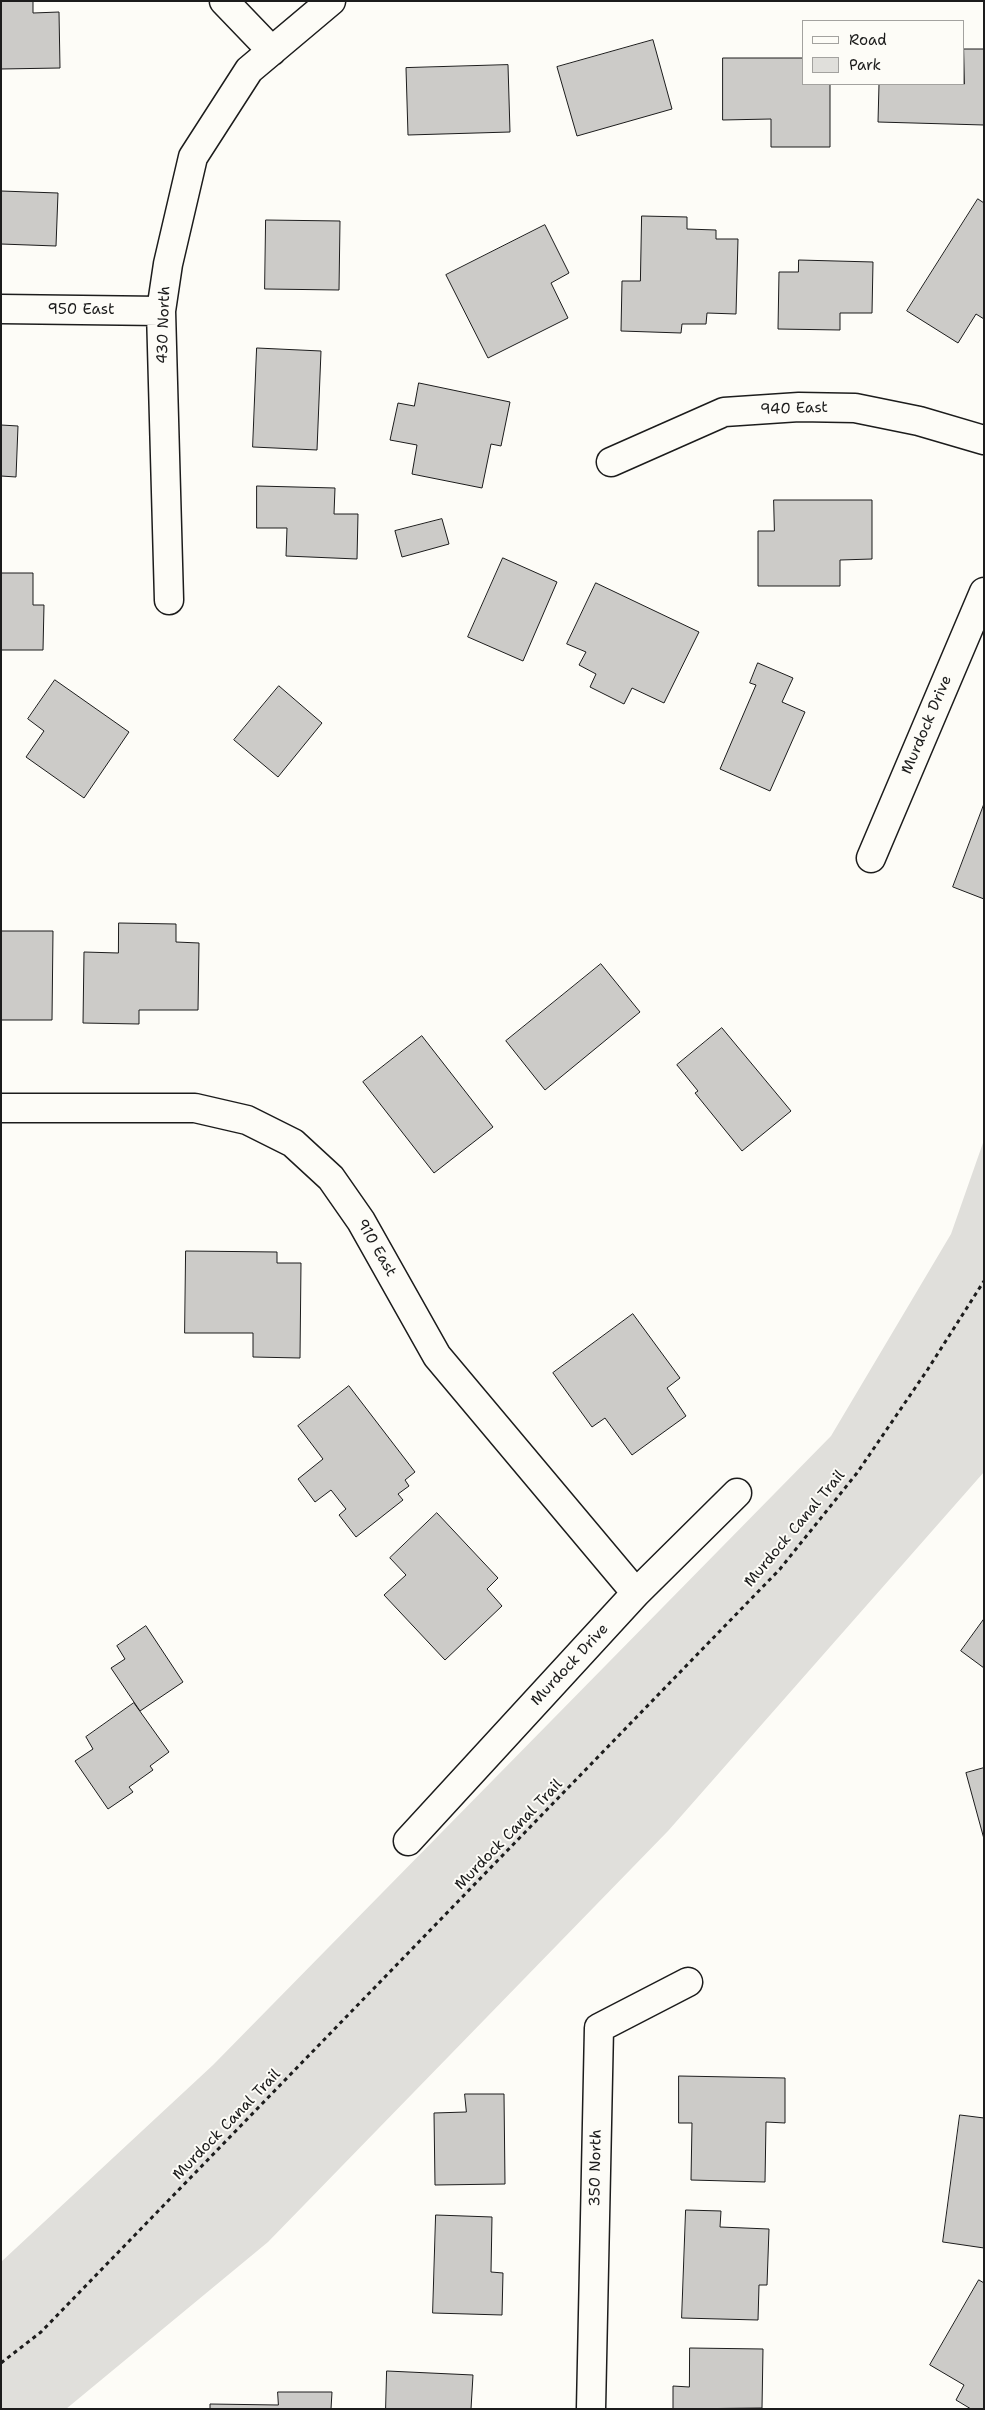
<!DOCTYPE html>
<style>
body{margin:0}
#map{position:relative;width:985px;height:2410px;overflow:hidden;background:#fdfcf7;font-family:"Shantell Sans",sans-serif}
canvas{display:block}
.frame{position:absolute;inset:0;border:2px solid #1c1c1c;pointer-events:none}
.legend{position:absolute;left:802px;top:20px;width:162px;height:65px;box-sizing:border-box;background:#fdfcf7;border:1px solid #a3a29f;margin:0;padding:6px 9px;list-style:none;font-size:15px;color:#1c1c1c}
.legend li{display:flex;align-items:center;gap:10px;height:25px}
.legend b{width:25px;border:1px solid #a3a29f}
</style>
<div id="map">
<canvas width="985" height="2410"></canvas>
<div class="frame"></div>
<ul class="legend">
<li><b style="height:6px;background:#fdfcf7"></b>Road</li>
<li><b style="height:14px;background:#e0dfdb"></b>Park</li>
</ul>
</div>
<script>
const g = document.querySelector('canvas').getContext('2d');
g.lineJoin = 'round';
function fill(path, color) { g.fillStyle = color; g.fill(path, 'evenodd'); }
function stroke(path, color, width, dash) { g.strokeStyle = color; g.lineWidth = width; g.lineCap = dash ? 'butt' : 'round'; g.setLineDash(dash || []); g.stroke(path); }
function write(font, color, halo, rows, align = 'center') {
  g.font = font + ' "Shantell Sans",sans-serif'; g.lineWidth = 4; g.setLineDash([]); g.textBaseline = 'middle'; g.strokeStyle = halo; g.fillStyle = color; for (const [text, x, y, turn = 0] of rows) {
    g.save(); g.translate(x, y); g.rotate((+turn || 0) * Math.PI / 180); g.textAlign = isNaN(turn) ? turn : align; if (halo) g.strokeText(text, 0, 0); g.fillText(text, 0, 0); g.restore();
  }
}
fill(new Path2D(`
 M 984,1140 L 984,1472 L 668,1831 L 268,2242 L 66,2409 L 1,2409 L 1,2262 L 213,2065 L 831,1436 L 951,1234 Z`), '#e0dfdb');
const building = new Path2D(`
 M 1,1 L 33,1 L 33,13 L 59,12 L 60,68 L 1,69 Z
 M 653,40 L 672,109 L 577,136 L 557,67 Z
 M 964,49 L 984,49 L 984,125 L 878,122 L 879,84 L 964,84 Z
 M 723,58 L 804,58 L 804,84 L 830,84 L 830,147 L 771,147 L 771,119 L 723,120 Z
 M 508,65 L 510,132 L 408,135 L 406,68 Z
 M 1,191 L 58,193 L 56,246 L 1,244 Z
 M 978,199 L 984,203 L 984,319 L 976,314 L 958,343 L 907,311 Z
 M 642,216 L 687,217 L 687,229 L 716,230 L 716,239 L 738,239 L 736,314 L 707,313 L 706,324 L 682,324 L 681,333 L 621,331 L 622,281 L 640,281 Z
 M 266,220 L 340,221 L 339,290 L 265,289 Z
 M 545,225 L 569,273 L 551,283 L 568,318 L 488,358 L 446,275 Z
 M 799,260 L 873,262 L 872,313 L 840,313 L 840,330 L 778,329 L 779,272 L 798,272 Z
 M 257,348 L 321,351 L 317,450 L 253,447 Z
 M 419,383 L 510,402 L 501,446 L 491,444 L 482,488 L 412,474 L 417,445 L 390,440 L 398,403 L 414,406 Z
 M 1,425 L 18,426 L 16,477 L 1,476 Z
 M 257,486 L 335,488 L 334,514 L 358,514 L 357,559 L 286,556 L 287,528 L 257,528 Z
 M 774,500 L 872,500 L 872,559 L 840,560 L 840,586 L 758,586 L 758,531 L 774,531 Z
 M 442,519 L 449,544 L 402,557 L 395,531 Z
 M 503,558 L 557,582 L 523,661 L 468,637 Z
 M 1,573 L 33,573 L 33,605 L 44,605 L 43,650 L 1,650 Z
 M 596,583 L 699,632 L 664,703 L 632,688 L 624,704 L 590,687 L 596,674 L 579,665 L 586,652 L 567,644 Z
 M 758,663 L 793,678 L 782,702 L 805,712 L 770,791 L 720,769 L 756,685 L 750,683 Z
 M 55,680 L 129,732 L 84,798 L 26,757 L 44,731 L 28,719 Z
 M 279,686 L 322,723 L 278,777 L 234,740 Z
 M 984,804 L 984,899 L 953,887 Z
 M 119,923 L 176,924 L 176,942 L 199,943 L 198,1010 L 139,1010 L 139,1024 L 83,1023 L 84,952 L 118,953 Z
 M 1,931 L 53,931 L 52,1020 L 1,1020 Z
 M 601,964 L 640,1012 L 545,1090 L 506,1041 Z
 M 722,1028 L 791,1111 L 742,1151 L 695,1093 L 698,1091 L 677,1065 Z
 M 422,1036 L 493,1127 L 434,1173 L 363,1082 Z
 M 186,1251 L 277,1252 L 277,1263 L 301,1263 L 300,1358 L 253,1357 L 253,1333 L 185,1333 Z
 M 633,1314 L 680,1378 L 667,1388 L 686,1416 L 632,1455 L 605,1418 L 592,1427 L 553,1373 Z
 M 349,1386 L 415,1472 L 405,1480 L 409,1486 L 398,1494 L 403,1500 L 356,1537 L 339,1515 L 346,1509 L 331,1490 L 315,1502 L 298,1479 L 323,1459 L 298,1426 Z
 M 437,1513 L 498,1578 L 487,1589 L 502,1606 L 445,1660 L 384,1595 L 406,1575 L 390,1558 Z
 M 984,1619 L 984,1668 L 961,1651 Z
 M 146,1626 L 183,1682 L 140,1711 L 111,1668 L 125,1659 L 117,1646 Z
 M 134,1703 L 169,1752 L 150,1766 L 153,1770 L 129,1787 L 133,1792 L 108,1809 L 75,1761 L 93,1749 L 86,1737 Z
 M 984,1768 L 984,1839 L 966,1773 Z
 M 679,2076 L 785,2078 L 785,2123 L 766,2122 L 765,2182 L 691,2180 L 692,2123 L 679,2123 Z
 M 465,2094 L 504,2094 L 505,2184 L 435,2185 L 434,2113 L 466,2112 Z
 M 960,2115 L 984,2118 L 984,2248 L 943,2242 Z
 M 686,2210 L 721,2211 L 720,2227 L 769,2229 L 767,2285 L 759,2285 L 758,2320 L 682,2318 Z
 M 436,2215 L 492,2217 L 491,2272 L 503,2273 L 502,2315 L 433,2313 Z
 M 979,2280 L 984,2283 L 984,2409 L 971,2409 L 956,2400 L 964,2385 L 930,2365 Z
 M 690,2348 L 763,2349 L 762,2408 L 673,2409 L 673,2386 L 689,2387 Z
 M 387,2371 L 473,2375 L 471,2409 L 386,2409 Z
 M 278,2392 L 332,2392 L 331,2409 L 210,2409 L 210,2404 L 278,2405 Z`);
fill(building, '#cccbc8');
stroke(building, '#1c1c1c', 1);
const minor = new Path2D(`
 M 224,1 L 272,51
 M 1,309 L 161,311
 M 611,462 L 724,412 L 799,407 L 855,408 L 919,421 L 984,440
 M 169,600 L 161,311 L 168,264 L 193,157 L 249,70 L 331,1
 M 871,858 L 984,592
 M 1,1108 L 195,1108 L 247,1120 L 293,1143 L 331,1178 L 361,1221 L 437,1356 L 636,1593
 M 408,1841 L 636,1593 L 737,1493
 M 591,2409 L 599,2028 L 688,1982`);
stroke(minor, '#1c1c1c', 31);
stroke(new Path2D(`
 M 1,2363 L 41,2332 L 780,1569 L 857,1473 L 928,1369 L 984,1281`), '#1c1c1c', 3, [4, 4]);
stroke(minor, '#fdfcf7', 28);
write('15px', '#1c1c1c', '#fdfcf7', [
 ["950 East",81,310],
 ["430 North",164,325,-88],
 ["940 East",794,409,-2],
 ["Murdock Drive",927,725,-67],
 ["910 East",376,1248,60],
 ["Murdock Canal Trail",795,1529,-50],
 ["Murdock Drive",570,1665,-47],
 ["Murdock Canal Trail",509,1835,-46],
 ["Murdock Canal Trail",227,2125,-46],
 ["350 North",596,2168,-89]
]);
</script>
